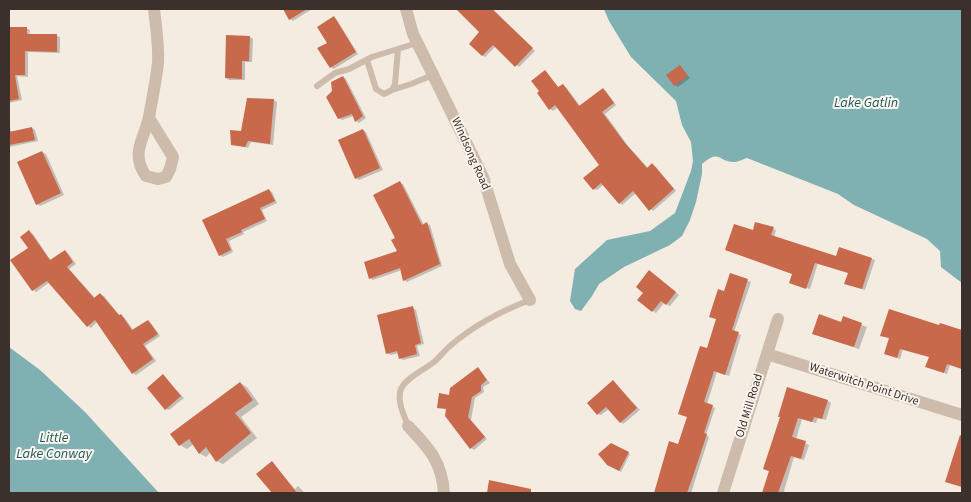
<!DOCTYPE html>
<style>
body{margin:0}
#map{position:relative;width:971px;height:502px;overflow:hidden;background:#f4ebe1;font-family:"Source Sans 3",sans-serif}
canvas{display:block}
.frame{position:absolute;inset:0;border:10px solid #3b302b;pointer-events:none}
</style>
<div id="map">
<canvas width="971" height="502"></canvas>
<div class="frame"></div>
</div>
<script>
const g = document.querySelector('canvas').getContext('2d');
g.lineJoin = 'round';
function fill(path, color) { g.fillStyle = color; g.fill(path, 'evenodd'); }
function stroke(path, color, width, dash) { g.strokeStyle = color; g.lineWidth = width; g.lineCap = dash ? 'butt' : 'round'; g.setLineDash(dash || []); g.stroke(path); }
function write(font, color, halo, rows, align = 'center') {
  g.font = font + ' "Source Sans 3",sans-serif'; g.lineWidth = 4; g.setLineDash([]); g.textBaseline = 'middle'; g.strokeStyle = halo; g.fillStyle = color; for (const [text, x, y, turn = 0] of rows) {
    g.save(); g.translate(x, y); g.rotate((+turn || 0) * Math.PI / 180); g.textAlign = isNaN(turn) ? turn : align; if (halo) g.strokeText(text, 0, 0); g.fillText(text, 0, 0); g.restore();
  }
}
fill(new Path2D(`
 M 604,9 L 962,9 L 962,283 L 941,267 L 940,251 L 927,239 L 854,205 L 838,194 L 747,158 C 743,159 738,162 735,162 C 718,163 721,148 702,164 L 702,174 L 696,202 L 690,220 L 682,236 L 670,245 L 624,267 L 599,284 L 592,296 L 581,311 L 575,309 L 570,301 L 575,269 L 607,240 L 650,231 L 675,213 L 691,171 L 693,161 L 691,142 L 682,125 L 676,101 L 631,57 L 609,21 Z
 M 9,347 L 40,370 L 85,412 L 159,493 L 9,493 Z`), '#7fb0b2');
fill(new Path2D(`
 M 12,9 L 42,9 L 42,10 L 13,10 Z
 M 285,9 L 312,9 L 293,21 L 290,19 Z
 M 458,9 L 493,9 L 535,51 L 519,67 L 496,46 L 485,57 L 482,55 L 481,32 Z
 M 334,18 L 337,20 L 358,54 L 334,69 L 331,67 L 328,43 Z
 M 9,28 L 26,28 L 30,30 L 29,36 L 57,36 L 60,37 L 60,53 L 28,52 L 28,77 L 17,76 L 22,100 L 9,103 Z
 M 250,37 L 253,39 L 252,62 L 245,62 L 245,80 L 229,80 L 226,78 Z
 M 680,67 L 690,78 L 678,87 L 675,85 Z
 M 546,72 L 559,88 L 563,85 L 566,87 L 580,106 L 603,89 L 606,91 L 616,105 L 605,114 L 628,146 L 648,168 L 653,165 L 656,167 L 676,191 L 653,211 L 636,193 L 622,205 L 604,184 L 597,190 L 594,189 L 600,165 L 558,107 L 553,111 L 550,109 Z
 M 343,77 L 346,79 L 366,118 L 359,123 L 356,121 L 354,116 L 342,120 L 339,118 Z
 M 248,100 L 274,100 L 277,102 L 273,145 L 251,142 L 248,148 L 232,144 L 242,133 Z
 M 9,120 L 11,132 L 32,128 L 35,130 L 38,141 L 9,147 Z
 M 363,130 L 366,132 L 383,170 L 359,180 L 356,178 Z
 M 42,152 L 46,154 L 64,195 L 40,206 L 37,204 Z
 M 400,183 L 403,184 L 424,225 L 427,224 L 430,225 L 442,266 L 407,282 L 404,280 L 402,270 L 373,280 L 370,278 L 399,252 L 397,238 Z
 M 269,190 L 272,192 L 277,203 L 262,210 L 267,221 L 243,232 L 244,234 L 229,241 L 233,252 L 223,257 L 220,255 L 204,220 Z
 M 773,229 L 776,230 L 774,237 L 836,257 L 872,259 L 875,260 L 865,290 L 849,285 L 849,273 L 818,263 L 810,289 L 794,284 L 794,274 L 726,250 L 753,231 Z
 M 29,232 L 33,234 L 51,261 L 65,251 L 68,253 L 76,264 L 69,269 L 96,299 L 101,295 L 104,296 L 120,316 L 124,317 L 134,331 L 148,321 L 151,323 L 160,336 L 145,346 L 156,361 L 136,375 L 133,373 L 97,322 L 91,328 L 88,326 L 50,282 L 36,292 L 33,290 Z
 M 653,274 L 679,295 L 670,306 L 664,303 L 656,313 L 639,300 L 645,293 Z
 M 731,275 L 751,282 L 734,332 L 741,335 L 729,376 L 717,372 L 707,404 L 715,408 L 706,435 L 709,437 L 691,493 L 655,493 L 663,469 L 679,446 Z
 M 413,308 L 416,310 L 424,344 L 417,346 L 420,356 L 403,360 L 400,358 L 399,353 L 391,355 L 387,353 Z
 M 844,318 L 867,327 L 859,349 L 819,336 L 842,323 Z
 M 941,324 L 962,332 L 962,369 L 950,365 L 947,374 L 930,368 L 930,357 L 903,349 L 900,359 L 888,355 L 890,338 L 885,337 L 940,327 Z
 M 478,369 L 490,383 L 483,387 L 484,392 L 475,398 L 471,420 L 487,439 L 474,450 L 471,448 L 447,416 L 447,409 L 439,407 Z
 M 163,376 L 184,398 L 169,410 L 166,409 Z
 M 613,381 L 640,410 L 623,424 L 609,409 L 601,415 L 598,414 Z
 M 240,383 L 247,387 L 259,404 L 241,417 L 257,438 L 223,464 L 217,461 L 211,452 L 206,457 L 199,453 L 194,444 L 187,449 L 180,445 L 172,434 Z
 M 828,401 L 831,403 L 826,420 L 818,418 L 816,423 L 802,419 L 796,439 L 809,445 L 804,460 L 794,457 L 784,491 L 786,493 L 763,493 L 770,472 L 764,469 L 781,417 Z
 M 612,445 L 630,454 L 621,472 L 608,464 Z
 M 272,463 L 295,489 L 298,486 L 305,493 L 274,493 L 258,474 Z`), '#0003');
fill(new Path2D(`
 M 283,9 L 307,9 L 289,20 Z
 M 456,9 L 492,9 L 533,48 L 515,67 L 493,45 L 482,56 L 469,44 L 479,32 Z
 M 334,16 L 356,52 L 330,68 L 317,48 L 327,43 L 317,27 Z
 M 9,27 L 27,27 L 27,34 L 57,34 L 57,52 L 25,51 L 25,75 L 15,75 L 19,99 L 9,101 Z
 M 226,35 L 250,36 L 249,61 L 242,61 L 242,79 L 225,78 Z
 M 680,65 L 688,76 L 674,86 L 666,75 Z
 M 545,70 L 558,87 L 563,84 L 579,106 L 603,88 L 614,103 L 602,112 L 625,143 L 647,168 L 652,163 L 674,189 L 649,211 L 633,191 L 619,204 L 601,183 L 593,190 L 583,178 L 599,165 L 555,105 L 549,110 L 537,93 L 539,91 L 531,81 Z
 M 343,76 L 363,116 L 355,122 L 352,114 L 338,119 L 326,97 L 332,91 L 331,82 Z
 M 247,98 L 274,99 L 270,144 L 248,141 L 245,147 L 231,145 L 230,130 L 241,131 Z
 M 32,127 L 35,140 L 9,145 L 9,132 Z
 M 363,129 L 380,168 L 355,179 L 338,140 Z
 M 42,151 L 61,193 L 36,205 L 17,162 Z
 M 400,181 L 422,225 L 427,222 L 440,264 L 403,281 L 400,268 L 369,279 L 364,262 L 397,251 L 391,240 L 395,238 L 373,195 Z
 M 269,189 L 275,201 L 260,208 L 265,219 L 241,230 L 242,232 L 226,239 L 231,250 L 219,256 L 202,220 Z
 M 755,222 L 774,227 L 771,235 L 836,256 L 839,247 L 872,258 L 862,289 L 844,284 L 848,273 L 815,263 L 806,289 L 789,283 L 792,274 L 725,250 L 734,224 L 753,230 Z
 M 29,230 L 50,260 L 65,250 L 73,262 L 67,267 L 94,298 L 100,293 L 119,315 L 121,314 L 132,330 L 148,320 L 158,334 L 143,344 L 153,359 L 132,374 L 95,320 L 87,327 L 47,281 L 32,291 L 10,260 L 28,248 L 20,237 Z
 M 649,270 L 676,292 L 666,305 L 661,301 L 652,312 L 637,300 L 643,293 L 636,287 Z
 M 730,273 L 748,279 L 732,330 L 739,332 L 725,375 L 714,371 L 704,402 L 713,405 L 704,433 L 707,434 L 692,479 L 687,493 L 654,493 L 669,441 L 678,444 L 687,417 L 678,414 L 700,346 L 707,348 L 716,319 L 709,317 L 718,289 L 724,291 Z
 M 413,306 L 421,343 L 415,345 L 417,354 L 399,359 L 397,351 L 386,354 L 377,315 Z
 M 889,309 L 939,325 L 940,323 L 962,330 L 962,369 L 947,364 L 944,373 L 925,367 L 929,357 L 900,349 L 897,358 L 884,354 L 889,338 L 880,336 Z
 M 819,314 L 841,322 L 843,316 L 862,323 L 854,347 L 812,334 Z
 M 478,367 L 487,380 L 481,385 L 481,391 L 472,397 L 468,417 L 485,437 L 470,449 L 445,416 L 446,409 L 437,408 L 439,393 L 449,395 L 450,388 Z
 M 163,374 L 181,396 L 165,410 L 147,388 Z
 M 613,380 L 637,408 L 620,423 L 606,407 L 597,415 L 587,403 Z
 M 240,382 L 253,400 L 235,413 L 251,433 L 216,462 L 206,447 L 199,454 L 189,439 L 179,446 L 170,434 Z
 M 787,387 L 828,400 L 822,419 L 814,417 L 812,422 L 798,418 L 792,437 L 806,441 L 801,459 L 791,456 L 778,493 L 762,493 L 769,471 L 763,469 L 780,417 L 778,417 Z
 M 960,435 L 962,436 L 962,487 L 945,482 Z
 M 611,443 L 629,452 L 619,471 L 607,465 L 598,454 Z
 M 272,461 L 297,493 L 272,493 L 256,474 Z
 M 489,480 L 531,489 L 531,493 L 487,493 Z`), '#c8694b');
stroke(new Path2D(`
 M 367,60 L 376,89 L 384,94 L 392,90 L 395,84 L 398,49
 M 317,86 L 335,73 L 349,69 L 372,57 L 417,43
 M 392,90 L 411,84 L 433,75
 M 408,426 C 404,415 398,404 400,392 C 403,379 424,370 434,362 C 440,357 444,351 450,346 C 474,325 501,311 530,300`), '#cdbbac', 6);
stroke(new Path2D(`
 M 406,9 L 413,34 L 483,177 L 510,264 L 530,300
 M 149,118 L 173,157 L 170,169 L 166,177 L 158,179 L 146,176 C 130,153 144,140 149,117 C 152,100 156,81 158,63 C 159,46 156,26 154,9
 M 767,354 L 962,415
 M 408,426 C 429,448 442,462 444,493
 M 723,493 L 778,319`), '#cdbbac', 12);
write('12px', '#3b302b', '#fbf5ee', [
 ["Windsong Road",470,154,66],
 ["Waterwitch Point Drive",864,385,18],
 ["Old Mill Road",750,406,-73]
]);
write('italic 14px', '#1f5a5e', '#fbf5ee', [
 ["Lake Gatlin",866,104],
 ["Little",54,439],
 ["Lake Conway",54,455]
]);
</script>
